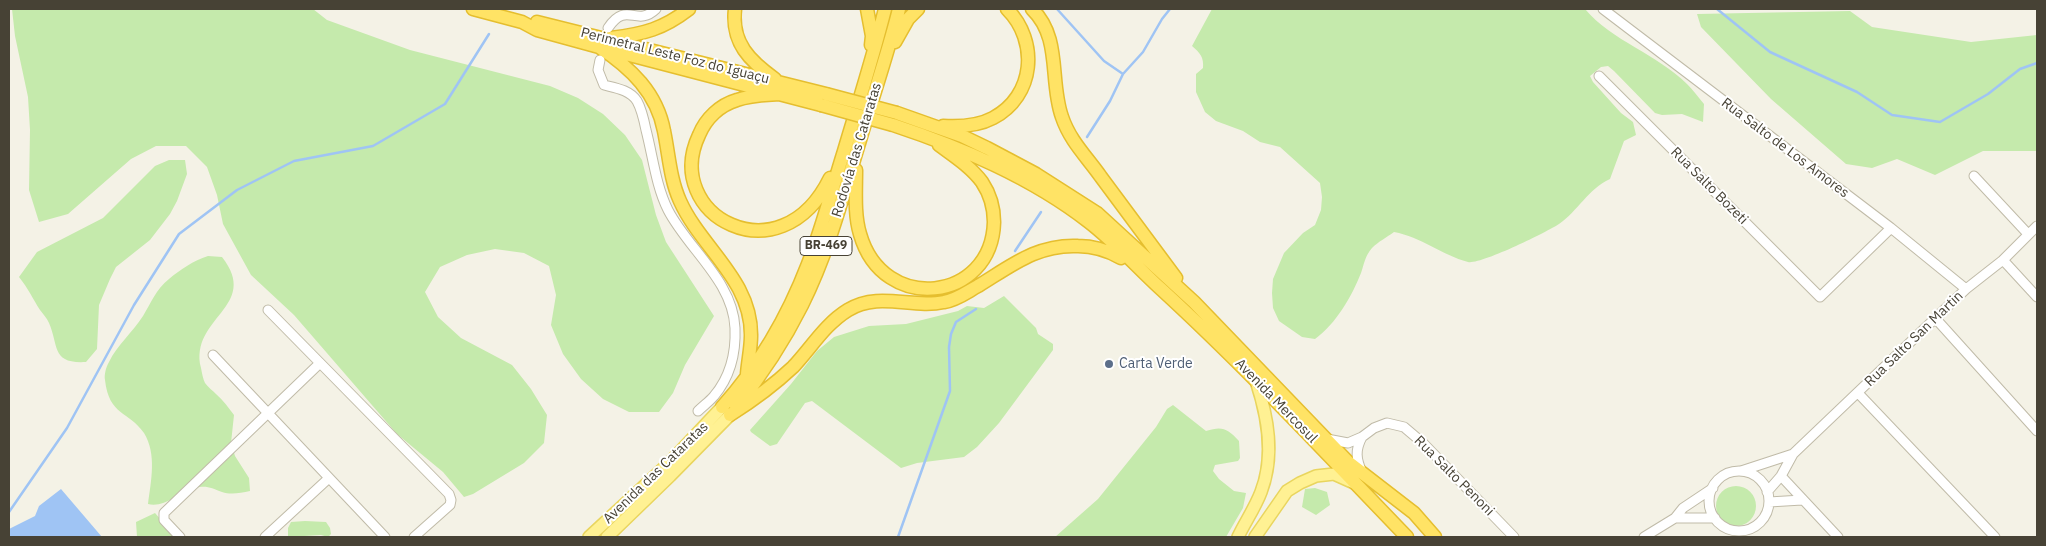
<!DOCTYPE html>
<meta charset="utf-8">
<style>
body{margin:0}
#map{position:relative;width:2046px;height:546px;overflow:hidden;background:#f4f2e6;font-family:"IBM Plex Sans",sans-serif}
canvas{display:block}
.frame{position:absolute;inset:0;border:10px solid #474235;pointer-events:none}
</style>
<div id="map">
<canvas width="2046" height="546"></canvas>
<div class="frame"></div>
</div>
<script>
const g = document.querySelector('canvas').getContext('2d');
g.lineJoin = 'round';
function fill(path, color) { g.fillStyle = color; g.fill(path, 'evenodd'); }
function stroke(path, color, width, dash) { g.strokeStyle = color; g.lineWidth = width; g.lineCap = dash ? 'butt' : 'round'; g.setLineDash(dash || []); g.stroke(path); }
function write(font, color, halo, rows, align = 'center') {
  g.font = font + ' "IBM Plex Sans",sans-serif'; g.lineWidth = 4; g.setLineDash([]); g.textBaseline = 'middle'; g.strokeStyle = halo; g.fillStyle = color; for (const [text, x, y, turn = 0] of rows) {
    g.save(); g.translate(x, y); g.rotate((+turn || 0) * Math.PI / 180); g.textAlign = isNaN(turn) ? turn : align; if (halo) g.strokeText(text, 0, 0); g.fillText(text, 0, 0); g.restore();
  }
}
fill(new Path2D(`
 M 12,9 L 313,9 L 327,20 L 410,50 L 550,86 L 578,98 L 603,114 L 625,135 L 642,160 L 656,215 L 666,242 L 714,316 L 685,365 L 673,393 L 659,412 L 629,412 L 603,399 L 581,379 L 563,354 L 551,325 L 556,295 L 549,266 L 524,253 L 495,249 L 467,255 L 440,267 L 425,292 L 438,317 L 461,338 L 512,365 L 531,389 L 547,415 L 544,443 L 524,463 L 473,494 L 464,497 L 443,472 L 397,434 L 294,315 L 251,275 L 223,224 L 217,195 L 207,167 L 186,146 L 156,146 L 131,159 L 68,214 L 39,222 L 29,190 L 30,130 L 28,97 L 15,36 Z
 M 1212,9 L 1585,9 C 1612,41 1657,54 1687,84 C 1693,90 1699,98 1704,104 L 1703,122 L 1682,114 L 1662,115 L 1655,113 L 1614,71 L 1608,66 L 1601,67 L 1590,76 L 1593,82 L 1621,113 L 1633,122 L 1636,135 L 1624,141 L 1610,179 C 1588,189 1578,211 1559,224 C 1547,232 1480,265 1468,262 C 1442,255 1421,237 1394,232 C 1387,237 1378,242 1372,248 C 1365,256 1364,264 1361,273 C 1352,296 1336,324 1315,339 L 1302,337 L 1279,321 L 1273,308 L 1272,293 L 1273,279 L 1284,253 L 1303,233 L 1315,225 L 1321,210 L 1322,197 L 1320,183 L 1280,147 L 1260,142 L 1243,131 L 1216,121 L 1205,112 L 1196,92 L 1196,74 L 1203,68 C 1204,57 1200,53 1192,46 Z
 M 1850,11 L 1872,27 L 1971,42 L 2037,35 L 2037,151 L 1983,151 L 1935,175 L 1897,159 L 1872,168 L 1846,164 L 1771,99 L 1701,27 L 1697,14 Z
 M 169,160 L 185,160 L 187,174 L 177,201 L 170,214 L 150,240 L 116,267 L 110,279 L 99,305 L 97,349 L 86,362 C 51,364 59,346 49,323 C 47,318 43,314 40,310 C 33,299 28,288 19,277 L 37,252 L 103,218 L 155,166 Z
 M 208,256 L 222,257 C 261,307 189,317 201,368 C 202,373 203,379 205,383 C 208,387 213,391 216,394 C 223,400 228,407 234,415 L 231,443 L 235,456 L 249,478 L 250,491 C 240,493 231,495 222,492 C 211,488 207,485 195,488 C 179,493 164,508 148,504 C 151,481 157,454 144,433 C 129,411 109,416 105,380 C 104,375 106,367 109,362 C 117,345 133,332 143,316 C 151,303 156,289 169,279 C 181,269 193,261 208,256 Z
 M 1004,296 L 1036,328 L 1038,334 L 1053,344 L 1053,350 L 999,423 L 977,447 L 964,457 L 917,463 L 901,468 L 812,401 L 805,403 L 777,444 L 770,446 L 751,432 L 750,430 L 791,384 L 817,351 L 834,337 L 869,326 L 906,324 L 958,311 L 967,306 L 984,308 Z
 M 1173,405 L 1206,431 C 1222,426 1227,428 1239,441 L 1240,458 L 1238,461 L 1215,465 L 1213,471 L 1219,479 L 1234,491 L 1246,493 L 1243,508 L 1226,537 L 1055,537 L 1098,499 L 1156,427 L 1167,409 Z
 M1716 506a20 20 0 1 1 40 0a20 20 0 1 1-40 0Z
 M 1315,488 L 1327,492 L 1330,505 L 1316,515 L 1302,507 L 1305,489 Z
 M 155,513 L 176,537 L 137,537 L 136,522 Z
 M 305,521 L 326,522 L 330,528 L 331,534 L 328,537 L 321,535 L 288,537 L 288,528 L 291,522 Z`), '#c5eaac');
fill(new Path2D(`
 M 61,489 L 102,537 L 9,537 L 9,529 L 35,516 L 39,506 Z`), '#9fc4f4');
stroke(new Path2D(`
 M 1057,9 L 1104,61 L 1123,74
 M 1717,9 L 1770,52 L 1857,92 L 1892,115 L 1940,122 L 1988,94 L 2020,69 L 2037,63
 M 1087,137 L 1110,101 L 1123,74 L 1143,52 L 1162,19 L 1170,9
 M 1015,251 L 1041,212
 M 9,512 L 67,428 L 134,305 L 179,234 L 237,190 L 294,161 L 373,146 L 445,104 L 489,34
 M 898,537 L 950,391 L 949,347 L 951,334 L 956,322 L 976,309`), '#9fc4f4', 2.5);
const minor = new Path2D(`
 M 1603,9 L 1891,228 L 1966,289
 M 608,28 C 627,0 636,28 656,9
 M 600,60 L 598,70 L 604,85 C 616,88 630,90 637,101 C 642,110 644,120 646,130 C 653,157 656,186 668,210 C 688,249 733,281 735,328 C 736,352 730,377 714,396 C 710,401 703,406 698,411
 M 1599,76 L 1820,297 L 1891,228
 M 1974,176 L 2028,234
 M 2003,260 L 2037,297
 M 268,310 L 449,494 L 451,500 L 450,505 L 414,537
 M 1936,319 L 2037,431
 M 213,355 L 385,537
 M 1858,393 L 1995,537
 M 1362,437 C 1355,450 1356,459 1362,472
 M 1327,439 L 1348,443 L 1362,437 L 1374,428 L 1387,423 L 1404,427 L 1424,444 L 1514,537
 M 1741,471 L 1793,454
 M1709 501a30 30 0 1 1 60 0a30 30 0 1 1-60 0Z
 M 1781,476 L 1838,537
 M 1767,492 L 1781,476 L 1793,454 L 1966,289 L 2003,260 L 2037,226
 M 1769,502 L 1802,500
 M 1675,518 L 1715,518
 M 180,537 L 164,520 L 164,513 L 319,364
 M 265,537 L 329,478
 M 1644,537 L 1675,518 L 1683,508 L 1713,488`);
const major = new Path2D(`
 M 589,537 L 668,464 L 722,407
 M 607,537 L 670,476 L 730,415
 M 1238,537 C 1245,522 1255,508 1261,492 C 1275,456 1268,417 1256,381
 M 1255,537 L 1287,491 L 1300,483 L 1316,476 L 1334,474 L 1354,483`);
const highway = new Path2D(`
 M 473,9 L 522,22 L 537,30 L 599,47 L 821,105
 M 735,9 C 731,43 750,61 775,79
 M 867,9 L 872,36 L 871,45
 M 1032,9 C 1062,38 1049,81 1062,117 C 1070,141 1087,157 1101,177 C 1126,211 1151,244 1176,278
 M 537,22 L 826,94
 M 611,38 C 644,34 663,29 689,9
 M 895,42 L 908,19 L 918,9
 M 599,47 C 631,68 657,93 664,131 C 669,155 670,179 680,201 C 701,248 752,280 751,336 C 751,348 748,361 747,374
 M 779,94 C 765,95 750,95 737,100 C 720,105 706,118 699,135 C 661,215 780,280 830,178
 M 897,113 L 962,136 L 987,148 L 1036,174 L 1097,213 L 1194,302 L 1348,462 L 1414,513 L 1435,537
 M 893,125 C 962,148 1031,177 1089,222 C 1115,242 1137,267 1161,289 C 1247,368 1326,453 1407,537
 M 943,126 C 960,127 978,126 993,118 C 1035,96 1039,41 1007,9
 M 856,170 C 856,191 854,214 860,234 C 883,315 992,302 994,222 C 994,208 990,194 982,182 C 971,167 954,156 939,145
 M 722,407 C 759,366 788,316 808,264 C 822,228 832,189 844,151 C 858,104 873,57 885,9
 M 736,407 C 761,376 784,341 802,305 C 828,253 843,196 860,140 C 873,96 888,53 899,9
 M 730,415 C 752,401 774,385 793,367 C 811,348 825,324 848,310 C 879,291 912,309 944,302 C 957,300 967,292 978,286 C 1011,266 1037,244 1078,246 C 1093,246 1107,250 1121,258`);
stroke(minor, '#c0bba8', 11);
stroke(major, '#e9d55e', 14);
stroke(highway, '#e5be2f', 15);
stroke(minor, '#fff', 9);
stroke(major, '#fff193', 11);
stroke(highway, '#ffe365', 12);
const highwayBridge = new Path2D(`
 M 826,94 L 897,113
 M 821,105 L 893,125`);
stroke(highwayBridge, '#e5be2f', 15, []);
stroke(highwayBridge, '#ffe365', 12);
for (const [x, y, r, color] of [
 [1109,364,5,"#5c6f8a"]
]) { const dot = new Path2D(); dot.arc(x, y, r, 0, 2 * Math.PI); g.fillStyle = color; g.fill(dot); stroke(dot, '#fff', 2); }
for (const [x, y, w] of [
 [826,246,52]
]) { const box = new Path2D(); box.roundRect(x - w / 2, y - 9.5, w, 19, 4); g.fillStyle = '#fff'; g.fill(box); stroke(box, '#474235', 1); }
write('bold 12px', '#474235', null, [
 ["BR-469",826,246]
]);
write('14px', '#474235', '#fff', [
 ["Perimetral Leste Foz do Iguaçu",675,56,14],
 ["Rua Salto de Los Amores",1785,148,37],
 ["Rodovía das Cataratas",857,150,-73],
 ["Rua Salto Bozeti",1709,186,45],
 ["Rua Salto San Martin",1914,339,-44],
 ["Avenida Mercosul",1276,401,46],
 ["Avenida das Cataratas",656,473,-44],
 ["Rua Salto Penoni",1454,476,45]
]);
write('14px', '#4e5e75', '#fff', [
 ["Carta Verde",1119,364]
], 'left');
</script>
